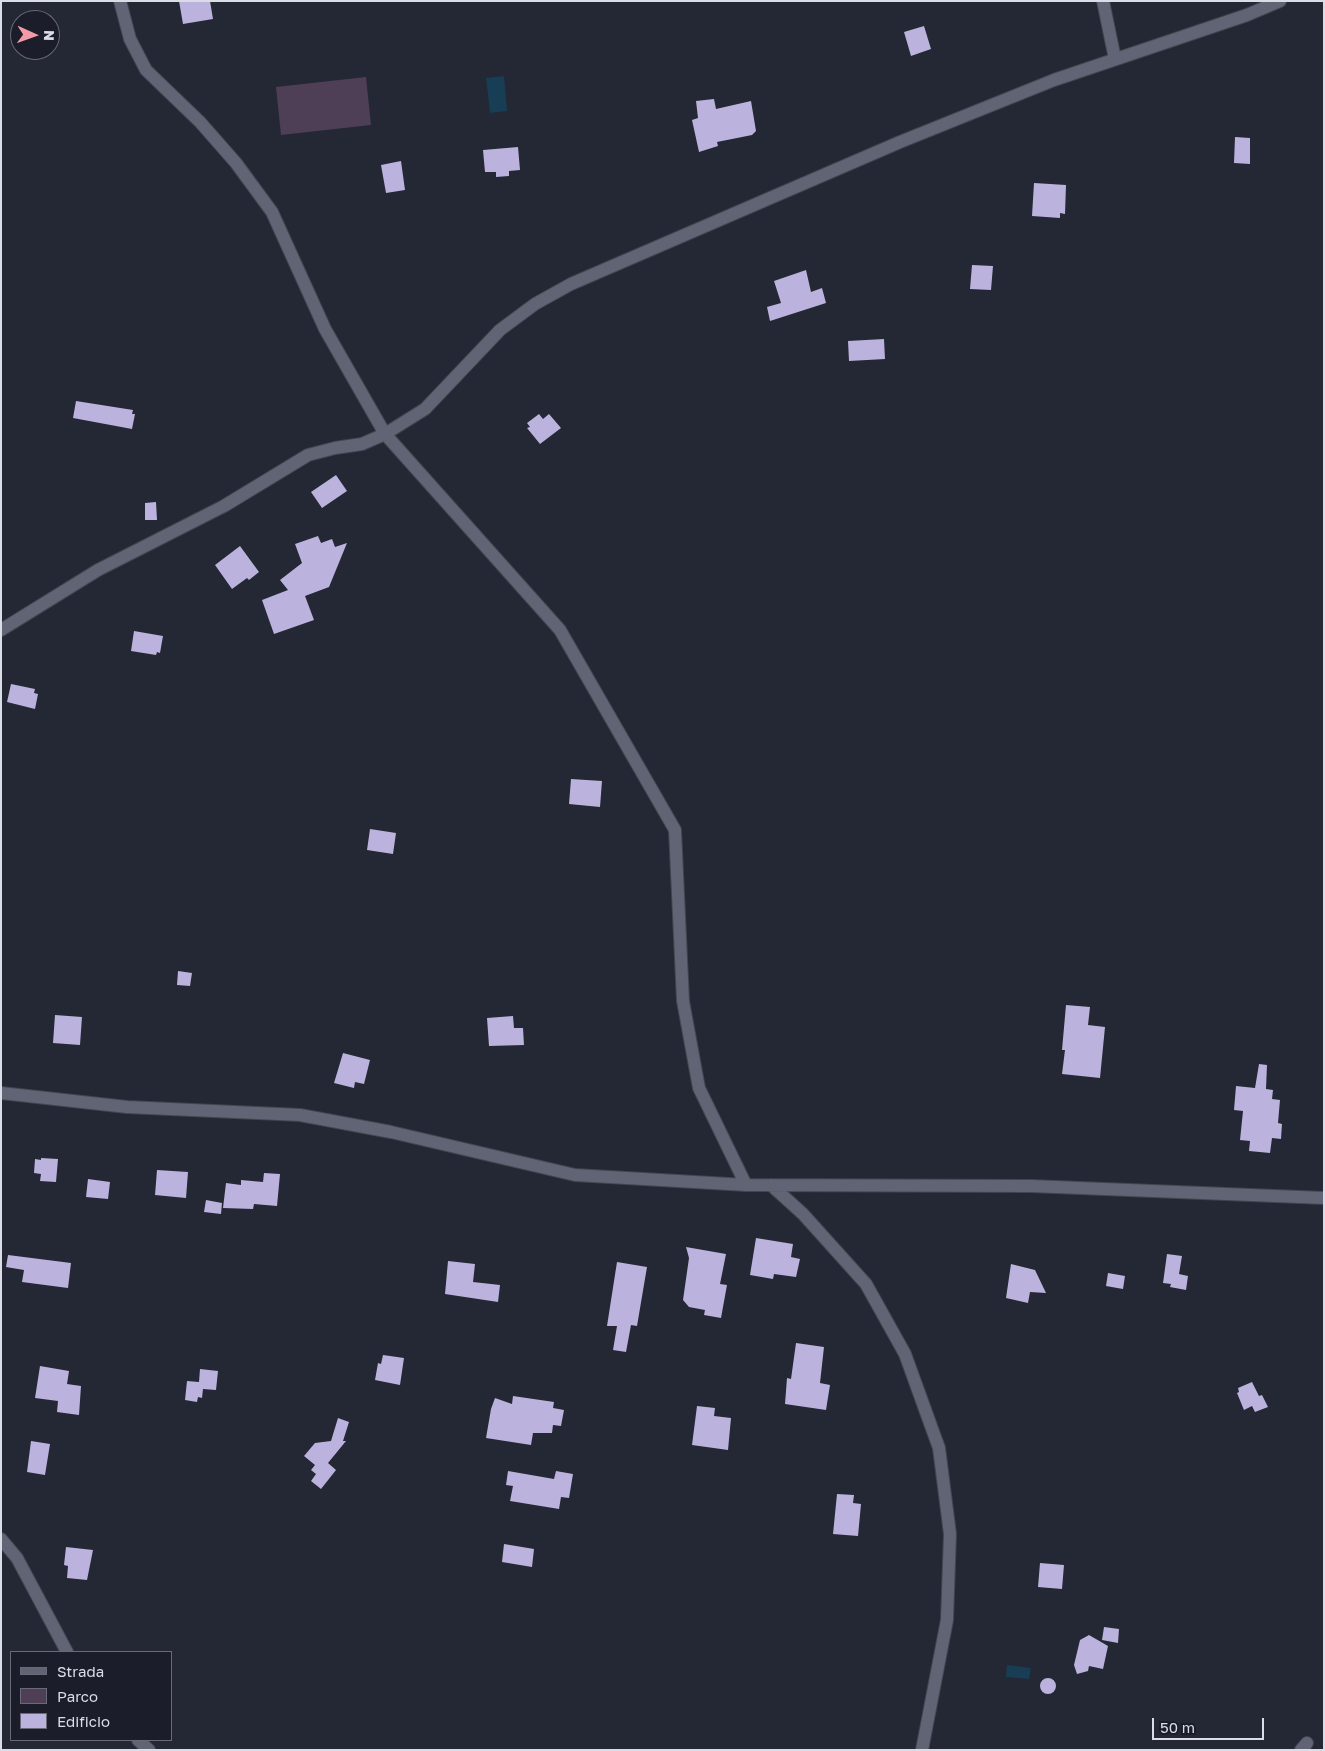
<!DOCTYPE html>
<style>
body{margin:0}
#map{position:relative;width:1325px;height:1751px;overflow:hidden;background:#242734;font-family:"Golos Text",sans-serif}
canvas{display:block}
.frame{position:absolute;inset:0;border:2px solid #dbdde6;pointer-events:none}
.legend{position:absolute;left:10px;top:1651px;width:162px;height:90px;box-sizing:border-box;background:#1b1d2a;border:1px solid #686a75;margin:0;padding:6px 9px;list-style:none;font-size:15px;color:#dbdde6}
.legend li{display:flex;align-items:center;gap:10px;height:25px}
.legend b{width:25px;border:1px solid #686a75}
.north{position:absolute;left:10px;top:10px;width:50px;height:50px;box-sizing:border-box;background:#1b1d2a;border:1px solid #686a75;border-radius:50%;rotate:92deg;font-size:14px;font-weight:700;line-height:20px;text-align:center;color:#dbdde6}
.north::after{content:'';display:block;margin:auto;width:18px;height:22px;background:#f39aa8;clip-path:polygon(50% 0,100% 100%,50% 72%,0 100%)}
.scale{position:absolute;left:1152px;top:1718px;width:112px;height:22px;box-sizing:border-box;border:2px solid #dbdde6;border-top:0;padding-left:6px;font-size:15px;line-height:18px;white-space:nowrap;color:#dbdde6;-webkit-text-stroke:4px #1b1d2a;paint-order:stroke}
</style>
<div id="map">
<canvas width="1325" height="1751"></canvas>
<div class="frame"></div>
<ul class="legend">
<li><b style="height:6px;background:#616474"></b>Strada</li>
<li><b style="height:14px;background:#4e3f57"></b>Parco</li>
<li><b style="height:14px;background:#bbb3dd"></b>Edificio</li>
</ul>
<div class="north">N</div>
<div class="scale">50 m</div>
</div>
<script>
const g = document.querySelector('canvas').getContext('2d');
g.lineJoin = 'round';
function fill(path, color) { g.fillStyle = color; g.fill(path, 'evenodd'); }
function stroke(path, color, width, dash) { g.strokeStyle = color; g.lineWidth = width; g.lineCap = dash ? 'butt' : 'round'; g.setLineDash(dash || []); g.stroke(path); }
fill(new Path2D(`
 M 366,77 L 371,125 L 281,135 L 276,87 Z`), '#4e3f57');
fill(new Path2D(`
 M 504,76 L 507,111 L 490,113 L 486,78 Z
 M 1007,1665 L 1031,1668 L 1029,1679 L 1006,1677 Z`), '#173e55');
fill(new Path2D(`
 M 179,1 L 210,1 L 213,19 L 183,24 Z
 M 924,26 L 931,49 L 911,56 L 904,32 Z
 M 714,99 L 716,109 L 751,101 L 756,131 L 752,135 L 717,142 L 718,146 L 699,152 L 692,120 L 698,118 L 696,101 Z
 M 1235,137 L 1250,138 L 1250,164 L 1234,163 Z
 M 518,147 L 520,170 L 509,171 L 509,176 L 496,177 L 496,172 L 485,172 L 483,150 Z
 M 401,161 L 405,190 L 386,193 L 381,165 Z
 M 1034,183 L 1066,185 L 1065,214 L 1060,213 L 1060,218 L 1032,216 Z
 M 972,265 L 993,266 L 991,290 L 970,289 Z
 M 806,270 L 811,292 L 822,288 L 826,303 L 770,321 L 767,307 L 781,303 L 774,281 Z
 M 884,339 L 885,359 L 849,361 L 848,341 Z
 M 76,401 L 133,410 L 132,414 L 135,414 L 132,429 L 73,418 Z
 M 539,414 L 543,419 L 549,414 L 561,428 L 540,444 L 527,428 L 530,427 L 527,423 Z
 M 336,475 L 347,491 L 322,508 L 311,492 Z
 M 156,502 L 157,520 L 145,520 L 145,503 Z
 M 318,536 L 321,543 L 332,539 L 335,547 L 347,543 L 329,587 L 305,596 L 314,620 L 274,634 L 262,600 L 288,590 L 280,580 L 302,563 L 295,544 Z
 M 240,546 L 259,572 L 249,580 L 247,578 L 232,589 L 215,565 Z
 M 134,631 L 163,636 L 160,653 L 157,652 L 156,655 L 131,651 Z
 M 11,684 L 35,689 L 34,693 L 38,694 L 35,709 L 7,702 Z
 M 571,779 L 602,781 L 600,807 L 569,804 Z
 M 370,829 L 396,833 L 393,854 L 367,850 Z
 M 178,971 L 192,973 L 190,986 L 177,985 Z
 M 1066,1005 L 1090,1007 L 1088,1025 L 1105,1027 L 1100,1078 L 1062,1074 L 1065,1050 L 1062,1050 Z
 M 55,1015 L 82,1017 L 80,1045 L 53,1043 Z
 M 513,1016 L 514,1028 L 523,1028 L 524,1045 L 489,1046 L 487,1018 Z
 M 343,1053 L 370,1060 L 364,1084 L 355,1082 L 354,1088 L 334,1083 Z
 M 1259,1064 L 1267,1065 L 1266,1089 L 1273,1090 L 1272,1099 L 1280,1100 L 1278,1123 L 1282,1124 L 1281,1139 L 1272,1138 L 1270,1153 L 1249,1151 L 1250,1141 L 1240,1140 L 1243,1111 L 1234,1110 L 1236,1086 L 1255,1088 Z
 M 41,1158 L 58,1159 L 56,1182 L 40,1181 L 41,1174 L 34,1173 L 35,1159 L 41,1160 Z
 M 157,1170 L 188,1172 L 186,1198 L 155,1195 Z
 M 264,1173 L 280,1174 L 277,1206 L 254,1204 L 253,1209 L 223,1208 L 226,1183 L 241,1185 L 241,1180 L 263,1182 Z
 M 88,1179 L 110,1182 L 108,1199 L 86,1197 Z
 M 206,1200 L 222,1203 L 221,1214 L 204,1212 Z
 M 756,1238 L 793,1244 L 791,1257 L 800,1259 L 796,1277 L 774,1274 L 773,1279 L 750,1275 Z
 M 686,1247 L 726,1254 L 720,1284 L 727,1285 L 721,1318 L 704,1315 L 705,1310 L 689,1307 L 683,1300 L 689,1258 Z
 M 1167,1254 L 1182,1256 L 1179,1274 L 1188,1276 L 1186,1290 L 1170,1287 L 1171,1284 L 1163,1283 Z
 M 8,1255 L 71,1263 L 68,1288 L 22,1282 L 24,1270 L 6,1267 Z
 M 448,1261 L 475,1264 L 473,1282 L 500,1285 L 498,1302 L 445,1294 Z
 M 617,1262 L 647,1267 L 637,1326 L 631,1325 L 626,1352 L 613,1350 L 617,1326 L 607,1326 Z
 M 1011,1264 L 1035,1270 L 1046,1293 L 1030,1292 L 1028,1303 L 1006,1298 Z
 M 1108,1273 L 1125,1276 L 1123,1289 L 1106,1286 Z
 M 796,1343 L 824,1347 L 820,1383 L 830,1385 L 826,1410 L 785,1404 L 787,1378 L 791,1379 Z
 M 383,1355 L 404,1358 L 400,1385 L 375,1380 L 378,1363 L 381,1364 Z
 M 40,1366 L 69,1371 L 67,1384 L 81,1386 L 79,1415 L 57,1412 L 58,1401 L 35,1398 Z
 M 200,1369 L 218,1371 L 216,1390 L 203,1389 L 202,1398 L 198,1397 L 197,1402 L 185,1400 L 187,1381 L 199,1382 Z
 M 1252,1382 L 1259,1396 L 1262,1395 L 1268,1407 L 1255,1412 L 1252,1406 L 1244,1410 L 1237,1393 L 1239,1392 L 1238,1388 Z
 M 513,1396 L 554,1402 L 553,1408 L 564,1410 L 561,1426 L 553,1425 L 552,1433 L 533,1433 L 531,1445 L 486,1438 L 491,1409 L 495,1398 L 512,1404 Z
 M 697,1406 L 715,1408 L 714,1416 L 731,1418 L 728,1450 L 692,1445 Z
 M 338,1418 L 349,1422 L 343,1441 L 346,1441 L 328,1463 L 336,1470 L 321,1489 L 311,1481 L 316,1474 L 311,1470 L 315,1465 L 304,1456 L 315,1443 L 331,1441 Z
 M 31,1441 L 50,1444 L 45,1475 L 27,1472 Z
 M 508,1471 L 554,1479 L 556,1471 L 573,1474 L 569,1498 L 561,1497 L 559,1509 L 510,1501 L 513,1486 L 506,1485 Z
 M 837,1494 L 854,1495 L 853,1503 L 861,1504 L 858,1536 L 833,1534 Z
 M 504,1544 L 534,1549 L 532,1567 L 502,1562 Z
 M 66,1547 L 93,1550 L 87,1580 L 67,1578 L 68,1566 L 64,1565 Z
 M 1040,1563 L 1064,1565 L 1062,1589 L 1038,1587 Z
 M 1104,1627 L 1119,1629 L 1118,1643 L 1102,1640 Z
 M 1089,1635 L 1108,1646 L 1103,1669 L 1089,1666 L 1088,1671 L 1077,1674 L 1074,1665 L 1080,1640 Z
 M1040 1686a8 8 0 1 1 16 0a8 8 0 1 1-16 0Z`), '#bbb3dd');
const street = new Path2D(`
 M 120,1 L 130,39 L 146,70 L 200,122 L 236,163 L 272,212 L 325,329 L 385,434 L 560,630 L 675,830 L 683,1001 L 699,1088 L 746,1185 L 1031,1186 L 1324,1198
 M 1103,1 L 1115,59
 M 1,630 L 98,570 L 224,506 L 308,455 L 335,448 L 362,444 L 385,434 L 425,409 L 500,330 L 535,304 L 571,284 L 900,142 L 1054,80 L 1247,15 L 1280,1
 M 1,1093 L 127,1107 L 300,1115 L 391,1132 L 575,1175 L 746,1185
 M 771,1185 L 803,1214 L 866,1284 L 905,1354 L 939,1448 L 950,1534 L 947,1620 L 922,1750
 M 1,1539 L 17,1558 L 67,1652
 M 138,1740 L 149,1750
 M 1301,1750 L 1307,1743`);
stroke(street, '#434550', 14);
stroke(street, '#616474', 12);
</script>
